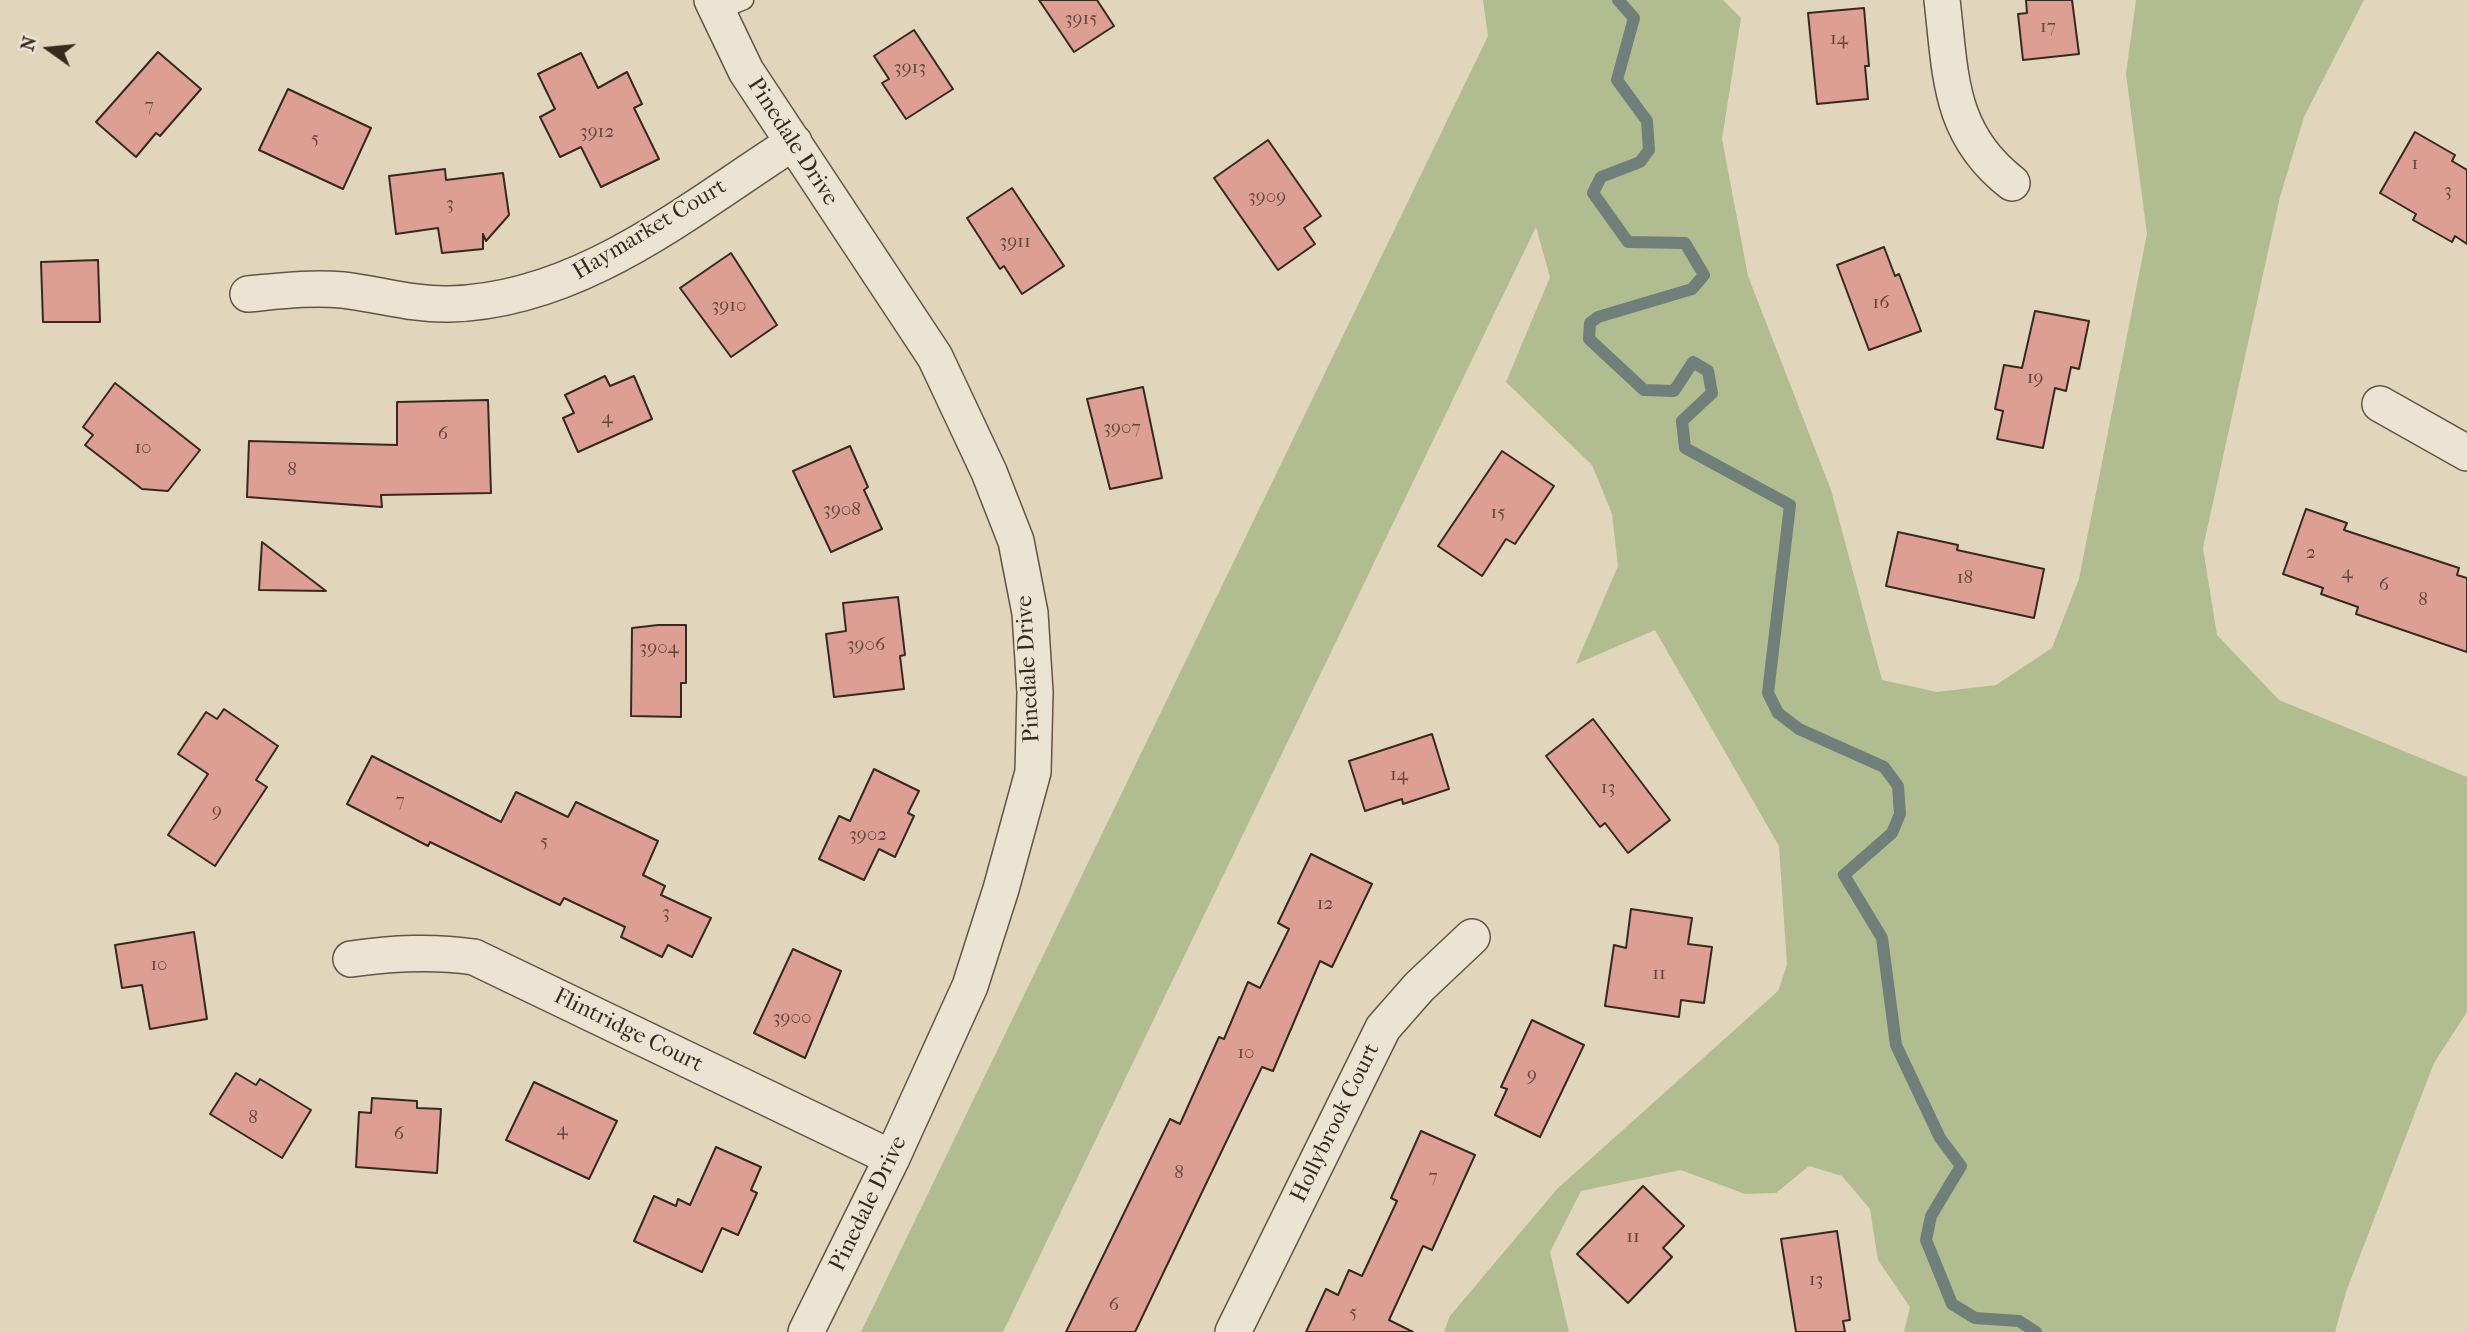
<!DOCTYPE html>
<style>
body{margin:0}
#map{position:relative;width:2467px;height:1332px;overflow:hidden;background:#e1d5bb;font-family:"IM FELL French Canon",serif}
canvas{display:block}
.north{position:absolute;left:14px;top:14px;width:70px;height:70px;-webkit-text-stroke:5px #ece4d3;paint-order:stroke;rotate:285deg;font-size:19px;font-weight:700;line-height:28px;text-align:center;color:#382920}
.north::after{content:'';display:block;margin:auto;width:24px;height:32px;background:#382920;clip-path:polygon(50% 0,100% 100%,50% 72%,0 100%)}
</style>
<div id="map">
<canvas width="2467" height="1332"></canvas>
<div class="north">N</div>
</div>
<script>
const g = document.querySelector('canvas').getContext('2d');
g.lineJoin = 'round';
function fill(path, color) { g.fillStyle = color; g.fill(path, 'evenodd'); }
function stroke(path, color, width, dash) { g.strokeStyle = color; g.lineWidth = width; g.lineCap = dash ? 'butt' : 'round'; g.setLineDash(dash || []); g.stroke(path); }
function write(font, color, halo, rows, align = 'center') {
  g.font = font + ' "IM FELL French Canon",serif'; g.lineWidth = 5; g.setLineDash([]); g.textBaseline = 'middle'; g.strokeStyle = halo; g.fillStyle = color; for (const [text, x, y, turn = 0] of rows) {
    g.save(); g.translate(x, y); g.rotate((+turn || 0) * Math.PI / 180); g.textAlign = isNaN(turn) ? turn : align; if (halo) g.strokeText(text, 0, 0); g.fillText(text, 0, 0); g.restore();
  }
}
fill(new Path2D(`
 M 1483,0 L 1723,0 L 1741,18 L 1722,139 L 1748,276 L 1831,490 L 1882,680 L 1937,692 L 1996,685 L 2052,648 L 2079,579 L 2147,234 L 2126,74 L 2136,0 L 2364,0 L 2304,117 L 2280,197 L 2203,548 L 2217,635 L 2279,700 L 2467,777 L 2467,1012 L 2434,1063 L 2346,1292 L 2335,1332 L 1904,1332 L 1910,1307 L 1878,1260 L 1870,1209 L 1842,1176 L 1809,1166 L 1776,1193 L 1745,1194 L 1681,1170 L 1581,1191 L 1550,1252 L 1569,1332 L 1444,1332 L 1450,1316 L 1557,1189 L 1778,991 L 1787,965 L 1779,846 L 1655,630 L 1576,664 L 1618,566 L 1612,514 L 1592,465 L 1506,382 L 1550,277 L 1536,227 L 1003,1332 L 861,1332 L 1488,36 Z`), '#b1bd91');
stroke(new Path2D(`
 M 1618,0 L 1634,18 L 1617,80 L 1647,121 L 1649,150 L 1640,162 L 1601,177 L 1593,193 L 1628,242 L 1685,243 L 1704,275 L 1692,289 L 1598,317 L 1590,323 L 1589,339 L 1644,390 L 1674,391 L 1693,362 L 1708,371 L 1712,393 L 1682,421 L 1685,448 L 1790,505 L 1768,693 L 1778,713 L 1799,729 L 1884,767 L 1898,786 L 1900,814 L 1892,833 L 1844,875 L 1882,938 L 1896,1045 L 1940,1138 L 1961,1166 L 1931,1216 L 1926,1240 L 1952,1304 L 1975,1318 L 2019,1321 L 2036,1332`), '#707f79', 12);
const building = new Path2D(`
 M 1039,0 L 1097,0 L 1114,26 L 1074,52 Z
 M 2026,0 L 2072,0 L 2079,54 L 2023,60 L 2018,14 L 2027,13 Z
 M 1864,8 L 1869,66 L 1865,66 L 1868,99 L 1817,104 L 1808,13 Z
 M 914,30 L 953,89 L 906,119 L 882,83 L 889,79 L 874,56 Z
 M 158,52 L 201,89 L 160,136 L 156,133 L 136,157 L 96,122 Z
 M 581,53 L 598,88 L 627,72 L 642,104 L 634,108 L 659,159 L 601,187 L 581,147 L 560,157 L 540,117 L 555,109 L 538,74 Z
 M 288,89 L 371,128 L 343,189 L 259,150 Z
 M 2415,132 L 2455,155 L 2452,161 L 2467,170 L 2467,244 L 2455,236 L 2452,242 L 2413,220 L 2416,214 L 2380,193 Z
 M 1268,140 L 1321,216 L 1304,228 L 1315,244 L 1278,270 L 1214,178 Z
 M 445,169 L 446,180 L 503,173 L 509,215 L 486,241 L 483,234 L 483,249 L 442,253 L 438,228 L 396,234 L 389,176 Z
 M 1012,188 L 1064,266 L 1022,294 L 1004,266 L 1000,269 L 967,218 Z
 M 1884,247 L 1895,276 L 1899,274 L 1921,331 L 1869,350 L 1837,265 Z
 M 731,253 L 777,325 L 731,357 L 680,288 Z
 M 98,260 L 100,322 L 43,322 L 41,262 Z
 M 2035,311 L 2089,321 L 2079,369 L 2071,367 L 2066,391 L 2055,388 L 2043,448 L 1997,439 L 2003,411 L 1995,409 L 2004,365 L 2022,368 Z
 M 605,376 L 610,386 L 634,376 L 652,419 L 578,452 L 563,418 L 574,413 L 565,395 Z
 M 115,383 L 200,450 L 168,491 L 142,489 L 85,445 L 93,435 L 83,427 Z
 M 1143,387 L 1162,478 L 1110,489 L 1087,399 Z
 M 488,400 L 491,493 L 381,495 L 382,507 L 247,497 L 249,441 L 397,445 L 397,402 Z
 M 850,446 L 868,487 L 864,490 L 882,529 L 831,552 L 793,471 Z
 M 1502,451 L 1554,486 L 1515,544 L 1506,539 L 1482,576 L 1438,546 Z
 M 2306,509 L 2347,523 L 2344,530 L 2459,568 L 2457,575 L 2467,578 L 2467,652 L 2356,614 L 2358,607 L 2321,594 L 2323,588 L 2283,574 Z
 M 1898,532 L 1958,545 L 1957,550 L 2044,569 L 2034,618 L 1886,586 Z
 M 262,542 L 326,591 L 259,590 Z
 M 898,597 L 905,655 L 900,656 L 904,689 L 834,697 L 826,634 L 846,631 L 843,603 Z
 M 658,625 L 686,625 L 686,683 L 681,683 L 681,717 L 631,716 L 632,628 Z
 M 224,709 L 278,746 L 256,780 L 267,787 L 215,866 L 168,835 L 208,774 L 178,754 L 206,712 L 217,719 Z
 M 1593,719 L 1670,820 L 1628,853 L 1605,823 L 1600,827 L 1546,756 Z
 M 1432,734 L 1449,789 L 1403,804 L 1402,799 L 1365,811 L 1349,761 Z
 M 372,756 L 501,822 L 516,792 L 568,817 L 576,802 L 658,841 L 643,875 L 665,886 L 661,895 L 711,918 L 692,957 L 668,945 L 662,957 L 621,937 L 625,927 L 564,898 L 560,905 L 430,842 L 428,846 L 347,804 Z
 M 874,769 L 919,791 L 908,813 L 914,816 L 895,857 L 879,849 L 864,880 L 819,859 L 839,816 L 850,821 Z
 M 1311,854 L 1372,884 L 1332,967 L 1320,961 L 1273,1071 L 1262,1067 L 1135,1332 L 1066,1332 L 1170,1119 L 1180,1124 L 1219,1037 L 1224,1039 L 1248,982 L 1260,988 L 1289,929 L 1278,923 Z
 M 1631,909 L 1692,918 L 1688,944 L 1712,947 L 1704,1003 L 1681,1000 L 1679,1017 L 1605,1006 L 1614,945 L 1626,948 Z
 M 194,932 L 207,1019 L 150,1029 L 142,985 L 122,988 L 115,945 Z
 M 793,949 L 841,971 L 805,1058 L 754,1033 Z
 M 1532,1020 L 1584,1045 L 1540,1137 L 1495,1115 L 1507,1089 L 1501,1087 Z
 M 236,1073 L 256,1085 L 260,1079 L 311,1110 L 282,1158 L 210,1114 Z
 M 534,1082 L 617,1121 L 589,1179 L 506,1140 Z
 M 372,1098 L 417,1101 L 417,1108 L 441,1109 L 437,1173 L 356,1167 L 359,1112 L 371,1113 Z
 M 1421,1131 L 1475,1155 L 1432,1250 L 1423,1246 L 1389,1320 L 1413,1332 L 1306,1332 L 1326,1289 L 1338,1295 L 1349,1270 L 1362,1276 L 1397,1201 L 1391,1198 Z
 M 716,1147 L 761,1167 L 751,1190 L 757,1193 L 738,1235 L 722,1228 L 702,1272 L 634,1241 L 654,1196 L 676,1206 L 678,1199 L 690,1205 Z
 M 1643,1186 L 1684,1226 L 1663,1248 L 1672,1257 L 1628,1303 L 1577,1254 Z
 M 1837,1231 L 1850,1320 L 1843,1321 L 1845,1332 L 1796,1332 L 1781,1239 Z`);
fill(building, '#dd9e93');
stroke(building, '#382920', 2);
const lane = new Path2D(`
 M 716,11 L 744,0`);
const street = new Path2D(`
 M 712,0 L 746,71 L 935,357 L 989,472 L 1016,541 L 1030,613 L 1035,692 L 1033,772 L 1001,889 L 970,986 L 892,1158 L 806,1332
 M 1942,0 C 1951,75 1948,133 2012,183
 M 248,294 C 280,291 311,287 343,290 C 378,294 413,305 449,304 C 580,301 688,210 794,142
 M 2380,404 L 2467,453
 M 351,959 C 394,953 432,951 474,957 L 892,1158
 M 1233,1332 L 1383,1028 L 1419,987 L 1472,937`);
stroke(lane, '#625447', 21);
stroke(street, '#625447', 38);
stroke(lane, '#ece4d3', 18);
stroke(street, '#ece4d3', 35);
write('19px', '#61463d', null, [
 ["3915",1081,19],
 ["17",2048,27],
 ["14",1839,39],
 ["3913",910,68],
 ["7",149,106],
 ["3912",597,132],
 ["5",315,139],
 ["1",2415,164],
 ["3",2448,191],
 ["3909",1267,197],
 ["3",450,204],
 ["3911",1015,242],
 ["16",1881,303],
 ["3910",729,306],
 ["19",2035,378],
 ["4",607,418],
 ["3907",1122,428],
 ["6",443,434],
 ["10",143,448],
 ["8",292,470],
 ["3908",842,510],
 ["15",1498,513],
 ["2",2311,553],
 ["4",2347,573],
 ["18",1965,578],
 ["6",2384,585],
 ["8",2423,600],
 ["3906",866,645],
 ["3904",659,648],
 ["14",1399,775],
 ["13",1608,788],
 ["7",400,801],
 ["9",217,811],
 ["3902",868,835],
 ["5",544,842],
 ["12",1325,904],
 ["3",666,913],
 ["10",159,965],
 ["11",1659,974],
 ["3900",792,1018],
 ["10",1246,1053],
 ["9",1532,1075],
 ["8",253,1118],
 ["4",562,1130],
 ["6",399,1134],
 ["8",1179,1173],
 ["7",1433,1177],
 ["11",1633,1237],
 ["13",1816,1280],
 ["6",1114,1305],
 ["5",1353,1313]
]);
write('23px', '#382920', '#ece4d3', [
 ["Pinedale Drive",792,142,57],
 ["Haymarket Court",650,230,-31],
 ["Pinedale Drive",1029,669,-93],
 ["Flintridge Court",628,1031,26],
 ["Hollybrook Court",1336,1123,-64],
 ["Pinedale Drive",869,1204,-64]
]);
</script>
